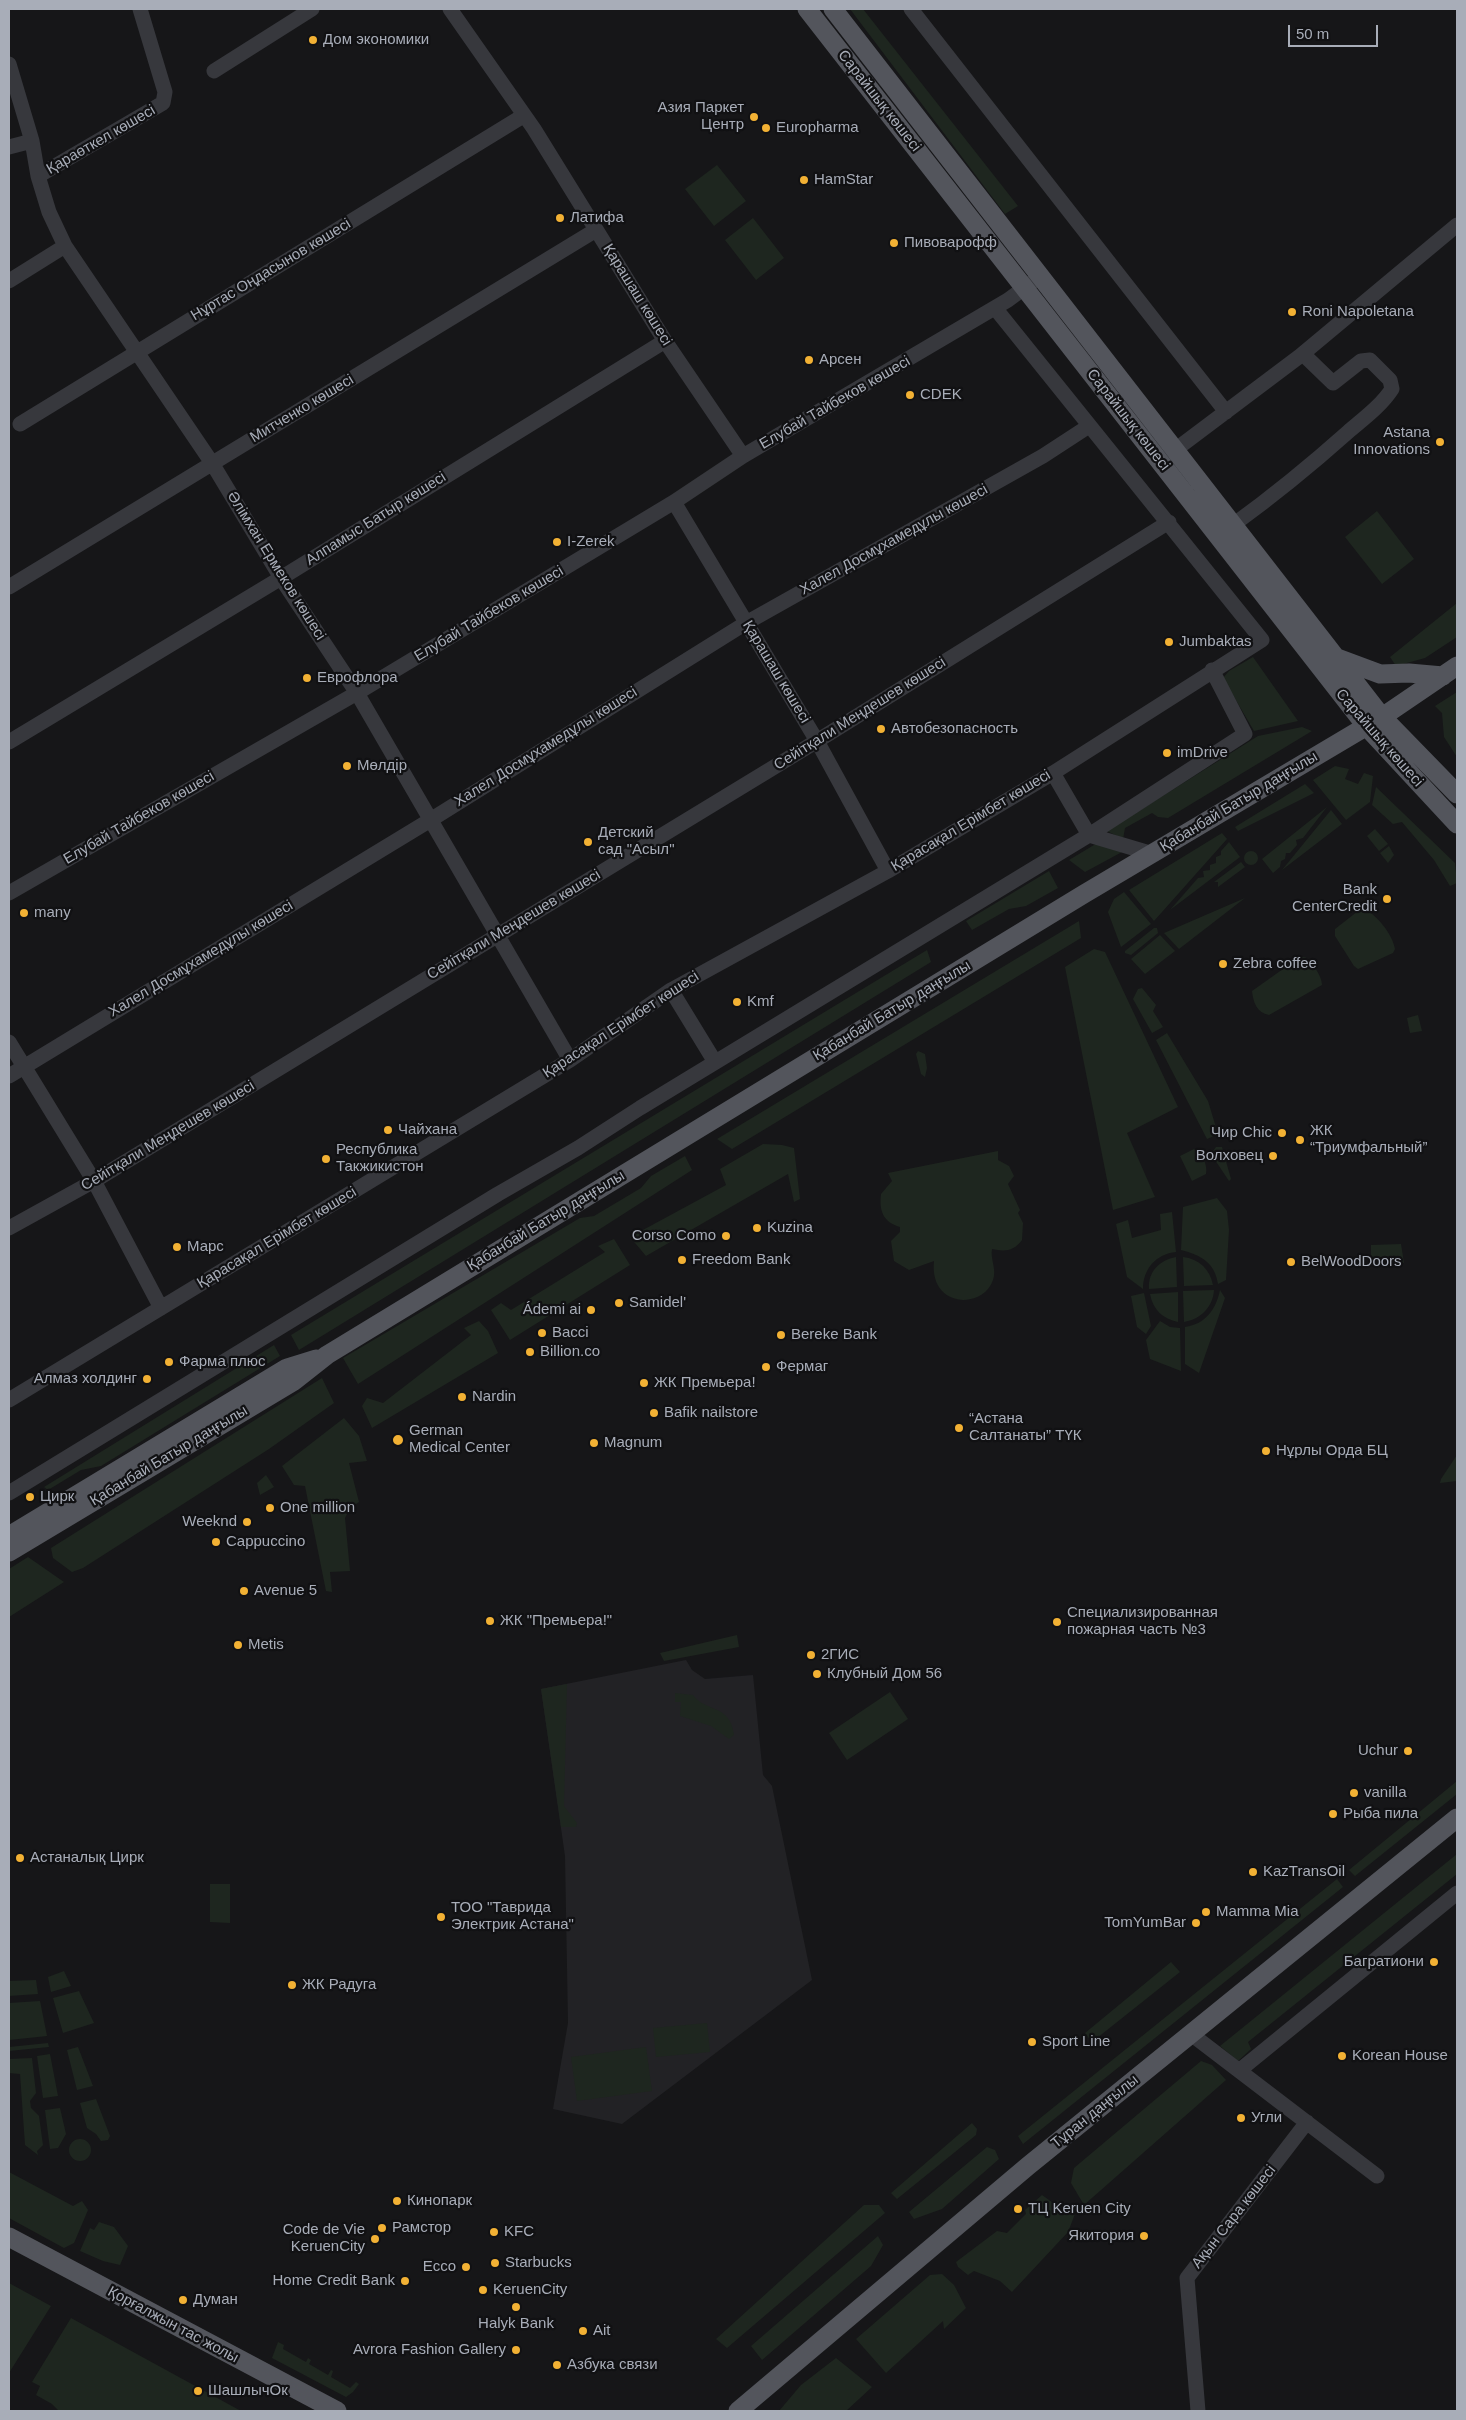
<!DOCTYPE html>
<meta charset="utf-8">
<style>
body{margin:0}
#map{position:relative;width:1466px;height:2420px;overflow:hidden;background:#161618;font-family:Arial,sans-serif}
canvas{display:block}
.frame{position:absolute;inset:0;border:10px solid #a8adb8;pointer-events:none}
.scale{position:absolute;left:1288px;top:25px;width:90px;height:22px;box-sizing:border-box;border:2px solid #a8adb8;border-top:0;padding-left:6px;font-size:15px;line-height:18px;white-space:nowrap;color:#a8adb8;-webkit-text-stroke:4px #111113;paint-order:stroke}
</style>
<div id="map">
<canvas width="1466" height="2420"></canvas>
<div class="frame"></div>
<div class="scale">50 m</div>
</div>
<script>
const g = document.querySelector('canvas').getContext('2d');
g.lineJoin = 'round';
function fill(path, color) { g.fillStyle = color; g.fill(path, 'evenodd'); }
function stroke(path, color, width, dash) { g.strokeStyle = color; g.lineWidth = width; g.lineCap = dash ? 'butt' : 'round'; g.setLineDash(dash || []); g.stroke(path); }
function write(font, color, halo, rows, align = 'center') {
  g.font = font + ' Arial,sans-serif'; g.lineWidth = 4.5; g.setLineDash([]); g.textBaseline = 'middle'; g.strokeStyle = halo; g.fillStyle = color; for (const [text, x, y, turn = 0] of rows) {
    g.save(); g.translate(x, y); g.rotate((+turn || 0) * Math.PI / 180); g.textAlign = isNaN(turn) ? turn : align; if (halo) g.strokeText(text, 0, 0); g.fillText(text, 0, 0); g.restore();
  }
}
fill(new Path2D(`
 M 686,1660 L 692,1670 L 705,1679 L 753,1675 L 763,1775 L 772,1786 L 812,1980 L 622,2124 L 553,2109 L 568,2023 L 565,1856 L 541,1689 Z`), '#222225');
fill(new Path2D(`
 M 850,9 L 863,9 L 1018,206 L 1005,214 Z
 M 717,165 L 746,201 L 714,226 L 685,189 Z
 M 753,218 L 784,258 L 756,280 L 725,240 Z
 M 1377,511 L 1414,559 L 1382,584 L 1345,537 Z
 M 1457,603 L 1457,637 L 1425,658 L 1396,666 L 1390,657 Z
 M 1253,657 L 1298,721 L 1254,731 L 1223,678 L 1229,671 Z
 M 1457,692 L 1457,757 L 1444,737 L 1442,713 L 1435,706 Z
 M 1302,727 L 1312,731 L 1168,818 L 1158,817 L 1152,813 L 1125,828 L 1123,839 L 1107,831 L 1258,736 Z
 M 1335,766 L 1349,769 L 1345,779 L 1358,784 L 1364,773 L 1373,776 L 1370,802 L 1346,820 L 1313,780 Z
 M 1305,784 L 1314,793 L 1238,831 L 1235,827 Z
 M 1376,787 L 1455,863 L 1457,883 L 1450,886 L 1434,860 L 1402,822 L 1393,824 L 1372,805 Z
 M 1327,807 L 1303,838 L 1296,840 L 1297,845 L 1290,853 L 1286,853 L 1285,859 L 1281,861 L 1280,867 L 1273,873 L 1262,859 Z
 M 1331,810 L 1342,824 L 1282,870 Z
 M 1375,829 L 1388,844 L 1379,851 L 1367,836 Z
 M 1222,833 L 1227,839 L 1154,921 L 1129,890 Z
 M 1099,842 L 1122,852 L 1085,872 L 1069,860 Z
 M 1229,842 L 1240,857 L 1170,910 L 1198,878 L 1204,877 L 1203,871 L 1210,870 L 1210,865 L 1216,863 L 1216,857 L 1221,855 L 1221,851 Z
 M 1389,846 L 1394,855 L 1388,863 L 1380,853 Z
 M1244 858a7 7 0 1 1 14 0a7 7 0 1 1-14 0Z
 M 1241,862 L 1245,867 L 1218,887 L 1218,882 L 1214,882 Z
 M 1049,871 L 1058,888 L 1026,906 L 1009,909 L 972,930 L 966,921 Z
 M 1124,892 L 1151,924 L 1121,947 L 1108,912 L 1114,899 Z
 M 1245,898 L 1179,949 L 1164,933 Z
 M 1362,908 C 1376,913 1393,935 1395,949 L 1393,953 L 1358,969 L 1354,966 L 1335,936 L 1335,929 Z
 M 1079,921 L 1081,938 L 732,1149 L 717,1139 Z
 M 1154,928 L 1157,928 L 1158,933 L 1131,955 L 1125,953 L 1125,951 Z
 M 1160,935 L 1175,951 L 1145,974 L 1131,959 Z
 M 1094,949 L 1105,952 L 1178,1107 L 1127,1133 L 1155,1197 L 1113,1210 L 1065,967 Z
 M 927,950 L 931,962 L 299,1350 L 291,1335 Z
 M 1300,957 L 1305,957 C 1312,962 1322,976 1322,985 L 1269,1015 C 1257,1013 1253,1002 1252,991 Z
 M 1142,988 L 1156,1005 L 1153,1011 L 1163,1027 L 1152,1033 L 1133,999 L 1138,989 Z
 M 1418,1015 L 1422,1031 L 1410,1033 L 1407,1018 Z
 M 1167,1033 L 1208,1101 L 1218,1134 L 1207,1139 L 1156,1040 Z
 M 918,1051 L 925,1054 L 927,1068 L 925,1077 L 921,1074 L 916,1054 Z
 M 763,1144 L 782,1145 L 794,1148 L 800,1199 L 794,1202 L 788,1174 L 646,1256 L 630,1237 L 726,1185 L 720,1169 Z
 M 1216,1147 L 1222,1147 L 1231,1179 L 1229,1181 L 1211,1154 Z
 M 1194,1149 C 1202,1153 1208,1165 1206,1174 L 1192,1181 L 1180,1156 Z
 M 998,1151 L 998,1160 L 1009,1166 L 1014,1176 L 1008,1184 L 1020,1210 L 1018,1213 L 1023,1223 L 1022,1240 C 1014,1251 1005,1252 992,1249 C 990,1259 997,1269 993,1280 C 983,1310 929,1308 934,1261 L 909,1270 L 894,1261 L 891,1241 L 900,1232 L 900,1227 C 883,1222 879,1211 881,1194 L 892,1181 L 888,1173 Z
 M 685,1156 L 692,1170 L 358,1384 L 343,1358 L 580,1218 L 594,1216 L 641,1188 L 651,1176 Z
 M 1217,1198 L 1227,1211 L 1229,1230 L 1226,1280 L 1218,1284 C 1215,1263 1201,1255 1181,1250 L 1183,1207 Z
 M 1172,1212 L 1176,1252 C 1156,1254 1143,1269 1143,1289 L 1127,1277 L 1116,1224 L 1128,1220 L 1132,1238 L 1161,1230 L 1160,1214 Z
 M 614,1239 L 630,1265 L 510,1340 L 491,1310 L 501,1303 L 511,1310 L 605,1252 L 598,1246 Z
 M 1401,1244 L 1404,1263 L 1371,1258 L 1371,1245 Z
 M 1176,1257 L 1177,1287 L 1149,1289 C 1148,1271 1160,1260 1176,1257 Z
 M 1183,1257 C 1199,1259 1210,1269 1213,1285 L 1184,1286 Z
 M 1214,1290 C 1213,1307 1201,1319 1184,1322 L 1183,1291 Z
 M 1220,1290 L 1225,1298 L 1199,1373 L 1185,1364 L 1185,1327 C 1206,1324 1216,1309 1220,1290 Z
 M 1178,1292 L 1178,1322 C 1163,1319 1153,1310 1150,1294 Z
 M 1144,1293 L 1151,1326 L 1146,1334 L 1137,1327 L 1131,1296 Z
 M 479,1321 L 488,1331 L 498,1353 L 372,1428 L 362,1406 L 367,1398 L 383,1403 L 471,1335 L 464,1328 Z
 M 1160,1321 L 1170,1327 L 1180,1328 L 1181,1371 L 1150,1359 L 1146,1340 Z
 M 274,1345 L 280,1356 L 101,1466 L 81,1470 L 48,1490 L 44,1487 Z
 M 322,1378 L 334,1403 L 269,1449 L 83,1568 L 72,1572 L 53,1558 L 51,1548 Z
 M 344,1418 L 359,1436 L 367,1461 L 349,1463 L 359,1502 L 350,1508 L 345,1518 L 350,1571 L 330,1572 L 332,1592 L 326,1591 L 305,1486 L 294,1485 L 282,1466 Z
 M 1457,1455 L 1457,1481 L 1440,1483 L 1441,1479 Z
 M 266,1475 L 274,1487 L 260,1495 L 257,1483 Z
 M 28,1557 L 64,1582 L 9,1617 L 9,1569 Z
 M 737,1635 L 739,1647 L 664,1661 L 660,1653 Z
 M 567,1684 L 564,1806 L 577,1823 L 576,1827 L 561,1827 L 541,1689 Z
 M 890,1692 L 908,1719 L 847,1760 L 829,1733 Z
 M 675,1693 L 693,1695 C 706,1713 730,1703 734,1735 L 729,1739 L 711,1726 L 680,1716 L 681,1702 L 675,1702 Z
 M 1457,1781 L 1457,1794 L 1355,1876 L 1349,1870 Z
 M 1457,1854 L 1457,1874 L 1248,2042 L 1251,2049 L 1238,2061 L 1220,2046 Z
 M 1337,1879 L 1343,1887 L 1023,2144 L 1018,2136 Z
 M 210,1884 L 230,1884 L 230,1923 L 210,1922 Z
 M 1171,1962 L 1180,1972 L 1092,2042 L 1085,2033 Z
 M 64,1971 L 71,1986 L 51,1992 L 48,1977 Z
 M 36,1980 L 38,1994 L 9,1996 L 9,1981 Z
 M 79,1991 L 94,2023 L 63,2033 L 53,1998 Z
 M 40,2001 L 47,2036 L 9,2040 L 9,2003 Z
 M 707,2023 L 710,2052 L 656,2057 L 653,2028 Z
 M 48,2043 L 49,2047 L 9,2051 L 9,2047 Z
 M 78,2047 L 93,2086 L 77,2090 L 67,2050 Z
 M 646,2047 L 652,2091 L 577,2101 L 571,2057 Z
 M 50,2054 L 58,2096 L 43,2098 L 37,2056 Z
 M 32,2058 L 36,2093 L 30,2101 L 31,2108 L 39,2116 L 43,2145 L 37,2151 L 38,2155 L 25,2145 L 20,2074 L 9,2073 L 9,2059 Z
 M 1201,2061 L 1212,2065 L 1226,2080 L 1084,2205 L 1071,2183 L 1074,2168 Z
 M 96,2099 L 110,2136 L 108,2140 L 101,2141 L 96,2134 L 87,2128 L 80,2103 Z
 M 60,2108 L 66,2134 L 58,2148 L 50,2149 L 45,2110 Z
 M 972,2123 L 977,2129 L 976,2135 L 897,2199 L 891,2193 Z
 M69 2150a11 11 0 1 1 22 0a11 11 0 1 1-22 0Z
 M 987,2147 L 995,2150 L 999,2159 L 942,2209 L 914,2219 L 909,2212 Z
 M 9,2172 L 73,2206 L 82,2201 L 88,2210 L 74,2243 L 64,2248 L 9,2218 Z
 M 1042,2195 L 1056,2205 L 1058,2201 L 1075,2214 L 1068,2232 L 1012,2292 L 1000,2281 L 974,2271 L 968,2275 L 958,2267 L 956,2262 L 997,2231 L 1007,2233 L 1026,2214 L 1025,2210 Z
 M 864,2205 L 879,2205 L 885,2213 L 727,2348 L 716,2339 Z
 M 99,2222 L 114,2227 L 128,2246 L 120,2265 L 103,2261 L 80,2251 L 90,2228 L 94,2230 Z
 M 878,2236 L 883,2245 L 871,2266 L 762,2360 L 751,2346 Z
 M 942,2274 L 954,2285 L 966,2308 L 944,2329 L 943,2321 L 886,2373 L 856,2339 L 930,2275 Z
 M 9,2283 L 51,2306 L 9,2373 Z
 M 71,2318 L 241,2411 L 59,2411 L 52,2404 L 36,2395 L 40,2386 L 32,2382 Z
 M 278,2342 L 284,2345 L 283,2349 L 306,2362 L 308,2358 L 311,2360 L 309,2364 L 328,2375 L 331,2370 L 333,2371 L 331,2377 L 350,2388 L 356,2382 L 359,2384 L 353,2392 L 346,2397 L 272,2358 Z
 M 836,2358 L 872,2387 L 846,2411 L 779,2411 L 801,2385 Z`), '#1e261f');
stroke(new Path2D(`
 M 450,9 L 534,129 L 665,341 L 743,456
 M 911,9 L 1226,412
 M 9,64 L 32,141 L 38,176 L 49,212 L 65,246 L 212,463 L 281,578 L 357,693 L 570,1060
 M 214,71 L 312,9
 M 9,147 L 32,141
 M 38,176 L 163,103 L 165,92 L 140,9
 M 9,281 L 65,246
 M 20,424 L 523,116
 M 1175,450 L 1300,356 L 1457,225
 M 674,502 L 817,741 L 888,871
 M 1233,525 C 1273,496 1311,465 1348,432 C 1363,419 1381,406 1392,389 L 1390,380 L 1370,360 L 1361,361 L 1333,383 L 1303,354
 M 9,587 L 596,230
 M 9,742 L 281,578 L 665,341
 M 1053,773 L 1089,835 L 1153,854
 M 9,893 L 357,693 L 674,502 L 743,456 L 1008,300 L 1039,277
 M 671,990 L 715,1062
 M 9,1042 L 94,1181 L 161,1308
 M 9,1076 L 432,819 L 746,623 L 1043,456 L 1089,426
 M 9,1228 L 94,1181 L 817,741 L 1169,522
 M 9,1400 L 570,1060 L 671,990 L 888,871 L 1053,773 L 1262,640 L 995,308
 M 9,1493 L 498,1194 L 578,1148 L 640,1108 L 1089,835 L 1245,734 L 1212,670
 M 1191,2034 L 1377,2176
 M 1240,2070 L 1457,1893
 M 1198,2411 L 1187,2278 L 1307,2122`), '#37383d', 15);
stroke(new Path2D(`
 M 807,9 L 1366,726 L 1457,824
 M 833,9 L 1382,717 L 1457,794
 M 1337,658 L 1380,674 L 1409,673 L 1443,676
 M 9,1536 L 287,1368 L 316,1359
 M 9,1552 L 294,1381 L 327,1355 L 1084,894 L 1382,717 L 1457,666
 M 9,2237 L 337,2411
 M 738,2411 L 1028,2166 L 1457,1818`), '#53555c', 19);
for (const [x, y, r, color] of [
 [313,40,5,"#f2b134"],
 [754,117,5,"#f2b134"],
 [766,128,5,"#f2b134"],
 [804,180,5,"#f2b134"],
 [560,218,5,"#f2b134"],
 [894,243,5,"#f2b134"],
 [1292,312,5,"#f2b134"],
 [809,360,5,"#f2b134"],
 [910,395,5,"#f2b134"],
 [1440,442,5,"#f2b134"],
 [557,542,5,"#f2b134"],
 [1169,642,5,"#f2b134"],
 [307,678,5,"#f2b134"],
 [881,729,5,"#f2b134"],
 [1167,753,5,"#f2b134"],
 [347,766,5,"#f2b134"],
 [588,842,5,"#f2b134"],
 [1387,899,5,"#f2b134"],
 [24,913,5,"#f2b134"],
 [1223,964,5,"#f2b134"],
 [737,1002,5,"#f2b134"],
 [388,1130,5,"#f2b134"],
 [1282,1133,5,"#f2b134"],
 [1300,1140,5,"#f2b134"],
 [1273,1156,5,"#f2b134"],
 [326,1159,5,"#f2b134"],
 [757,1228,5,"#f2b134"],
 [726,1236,5,"#f2b134"],
 [177,1247,5,"#f2b134"],
 [682,1260,5,"#f2b134"],
 [1291,1262,5,"#f2b134"],
 [619,1303,5,"#f2b134"],
 [591,1310,5,"#f2b134"],
 [542,1333,5,"#f2b134"],
 [781,1335,5,"#f2b134"],
 [530,1352,5,"#f2b134"],
 [169,1362,5,"#f2b134"],
 [766,1367,5,"#f2b134"],
 [147,1379,5,"#f2b134"],
 [644,1383,5,"#f2b134"],
 [462,1397,5,"#f2b134"],
 [654,1413,5,"#f2b134"],
 [959,1428,5,"#f2b134"],
 [398,1440,6,"#f2b134"],
 [594,1443,5,"#f2b134"],
 [1266,1451,5,"#f2b134"],
 [30,1497,5,"#f2b134"],
 [270,1508,5,"#f2b134"],
 [247,1522,5,"#f2b134"],
 [216,1542,5,"#f2b134"],
 [244,1591,5,"#f2b134"],
 [490,1621,5,"#f2b134"],
 [1057,1622,5,"#f2b134"],
 [238,1645,5,"#f2b134"],
 [811,1655,5,"#f2b134"],
 [817,1674,5,"#f2b134"],
 [1408,1751,5,"#f2b134"],
 [1354,1793,5,"#f2b134"],
 [1333,1814,5,"#f2b134"],
 [20,1858,5,"#f2b134"],
 [1253,1872,5,"#f2b134"],
 [1206,1912,5,"#f2b134"],
 [441,1917,5,"#f2b134"],
 [1196,1923,5,"#f2b134"],
 [1434,1962,5,"#f2b134"],
 [292,1985,5,"#f2b134"],
 [1032,2042,5,"#f2b134"],
 [1342,2056,5,"#f2b134"],
 [1241,2118,5,"#f2b134"],
 [397,2201,5,"#f2b134"],
 [1018,2209,5,"#f2b134"],
 [382,2228,5,"#f2b134"],
 [494,2232,5,"#f2b134"],
 [1144,2236,5,"#f2b134"],
 [375,2239,5,"#f2b134"],
 [495,2263,5,"#f2b134"],
 [466,2267,5,"#f2b134"],
 [405,2281,5,"#f2b134"],
 [483,2290,5,"#f2b134"],
 [183,2300,5,"#f2b134"],
 [516,2307,5,"#f2b134"],
 [583,2331,5,"#f2b134"],
 [516,2350,5,"#f2b134"],
 [557,2365,5,"#f2b134"],
 [198,2391,5,"#f2b134"]
]) { const dot = new Path2D(); dot.arc(x, y, r, 0, 2 * Math.PI); g.fillStyle = color; g.fill(dot); stroke(dot, '#111113', 2); }
write('15px', '#a8adb8', '#111113', [
 ["Дом экономики",323,40],
 ["Азия Паркет",744,108,"right"],
 ["Центр",744,125,"right"],
 ["Europharma",776,128],
 ["HamStar",814,180],
 ["Латифа",570,218],
 ["Пивоварофф",904,243],
 ["Roni Napoletana",1302,312],
 ["Арсен",819,360],
 ["CDEK",920,395],
 ["Astana",1430,433,"right"],
 ["Innovations",1430,450,"right"],
 ["I-Zerek",567,542],
 ["Jumbaktas",1179,642],
 ["Еврофлора",317,678],
 ["Автобезопасность",891,729],
 ["imDrive",1177,753],
 ["Мөлдір",357,766],
 ["Детский",598,833],
 ["сад \"Асыл\"",598,850],
 ["Bank",1377,890,"right"],
 ["CenterCredit",1377,907,"right"],
 ["many",34,913],
 ["Zebra coffee",1233,964],
 ["Kmf",747,1002],
 ["Чайхана",398,1130],
 ["ЖК",1310,1131],
 ["“Триумфальный”",1310,1148],
 ["Чир Chic",1272,1133,"right"],
 ["Республика",336,1150],
 ["Такжикистон",336,1167],
 ["Волховец",1263,1156,"right"],
 ["Kuzina",767,1228],
 ["Corso Como",716,1236,"right"],
 ["Марс",187,1247],
 ["Freedom Bank",692,1260],
 ["BelWoodDoors",1301,1262],
 ["Samidel'",629,1303],
 ["Ádemi ai",581,1310,"right"],
 ["Bacci",552,1333],
 ["Bereke Bank",791,1335],
 ["Billion.co",540,1352],
 ["Фарма плюс",179,1362],
 ["Фермаг",776,1367],
 ["Алмаз холдинг",137,1379,"right"],
 ["ЖК Премьера!",654,1383],
 ["Nardin",472,1397],
 ["Bafik nailstore",664,1413],
 ["“Астана",969,1419],
 ["Салтанаты” ТҮК",969,1436],
 ["German",409,1431],
 ["Medical Center",409,1448],
 ["Magnum",604,1443],
 ["Нұрлы Орда БЦ",1276,1451],
 ["Цирк",40,1497],
 ["One million",280,1508],
 ["Weeknd",237,1522,"right"],
 ["Cappuccino",226,1542],
 ["Avenue 5",254,1591],
 ["Специализированная",1067,1613],
 ["пожарная часть №3",1067,1630],
 ["ЖК \"Премьера!\"",500,1621],
 ["Metis",248,1645],
 ["2ГИС",821,1655],
 ["Клубный Дом 56",827,1674],
 ["Uchur",1398,1751,"right"],
 ["vanilla",1364,1793],
 ["Рыба пила",1343,1814],
 ["Астаналық Цирк",30,1858],
 ["KazTransOil",1263,1872],
 ["ТОО \"Таврида",451,1908],
 ["Электрик Астана\"",451,1925],
 ["Mamma Mia",1216,1912],
 ["TomYumBar",1186,1923,"right"],
 ["Багратиони",1424,1962,"right"],
 ["ЖК Радуга",302,1985],
 ["Sport Line",1042,2042],
 ["Korean House",1352,2056],
 ["Угли",1251,2118],
 ["Кинопарк",407,2201],
 ["ТЦ Keruen City",1028,2209],
 ["Рамстор",392,2228],
 ["Code de Vie",365,2230,"right"],
 ["KeruenCity",365,2247,"right"],
 ["KFC",504,2232],
 ["Якитория",1134,2236,"right"],
 ["Starbucks",505,2263],
 ["Ecco",456,2267,"right"],
 ["Home Credit Bank",395,2281,"right"],
 ["KeruenCity",493,2290],
 ["Думан",193,2300],
 ["Halyk Bank",516,2324,"center"],
 ["Ait",593,2331],
 ["Avrora Fashion Gallery",506,2350,"right"],
 ["Азбука связи",567,2365],
 ["ШашлычОк",208,2391]
], 'left');
write('15px', '#a8adb8', '#111113', [
 ["Сарайшық көшесі",879,101,52],
 ["Қараөткел көшесі",101,140,-30],
 ["Нұртас Оңдасынов көшесі",271,270,-31],
 ["Қарашаш көшесі",637,295,58],
 ["Елубай Тайбеков көшесі",835,403,-30],
 ["Митченко көшесі",302,409,-31],
 ["Сарайшық көшесі",1128,420,52],
 ["Алпамыс Батыр көшесі",376,519,-32],
 ["Халел Досмұхамедұлы көшесі",894,540,-29],
 ["Әлімхан Ермеков көшесі",276,566,58],
 ["Елубай Тайбеков көшесі",489,614,-31],
 ["Қарашаш көшесі",776,672,59],
 ["Сейітқали Меңдешев көшесі",860,714,-32],
 ["Сарайшық көшесі",1379,738,49],
 ["Халел Досмұхамедұлы көшесі",546,747,-32],
 ["Қабанбай Батыр даңғылы",1239,802,-31],
 ["Елубай Тайбеков көшесі",139,818,-30],
 ["Қарасақал Ерімбет көшесі",971,821,-31],
 ["Сейітқали Меңдешев көшесі",514,925,-31],
 ["Халел Досмұхамедұлы көшесі",201,959,-31],
 ["Қабанбай Батыр даңғылы",892,1011,-31],
 ["Қарасақал Ерімбет көшесі",621,1025,-33],
 ["Сейітқали Меңдешев көшесі",168,1136,-31],
 ["Қабанбай Батыр даңғылы",546,1221,-31],
 ["Қарасақал Ерімбет көшесі",277,1238,-31],
 ["Қабанбай Батыр даңғылы",169,1456,-31],
 ["Тұран даңғылы",1095,2112,-39],
 ["Ақын Сара көшесі",1234,2217,-52],
 ["Қорғалжын тас жолы",173,2325,28]
]);
</script>
